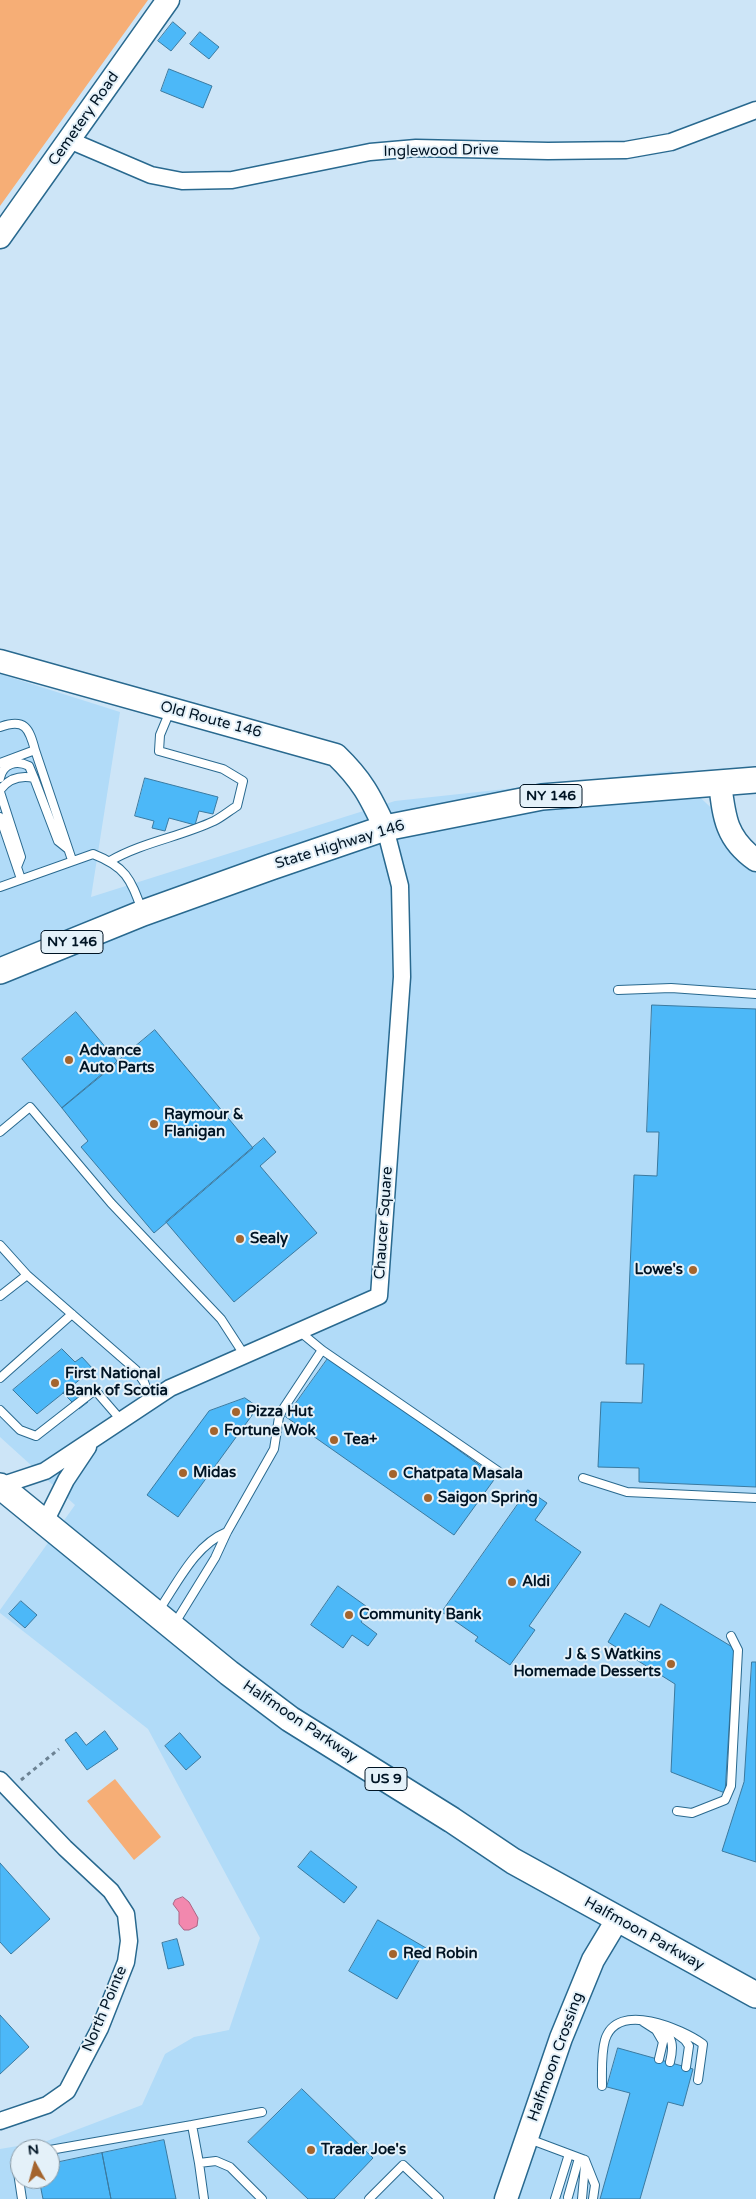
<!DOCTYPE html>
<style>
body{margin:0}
#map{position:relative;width:756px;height:2199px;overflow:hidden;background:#cde5f7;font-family:"Varela Round",sans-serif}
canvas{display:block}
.north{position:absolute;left:10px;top:2139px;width:50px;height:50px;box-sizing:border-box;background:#e4f1f9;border:1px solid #8999a4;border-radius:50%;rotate:353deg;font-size:14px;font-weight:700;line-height:20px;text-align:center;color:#001424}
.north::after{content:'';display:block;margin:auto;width:18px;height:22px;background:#a4642d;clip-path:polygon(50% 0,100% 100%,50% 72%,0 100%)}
</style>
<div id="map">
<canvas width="756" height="2199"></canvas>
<div class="north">N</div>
</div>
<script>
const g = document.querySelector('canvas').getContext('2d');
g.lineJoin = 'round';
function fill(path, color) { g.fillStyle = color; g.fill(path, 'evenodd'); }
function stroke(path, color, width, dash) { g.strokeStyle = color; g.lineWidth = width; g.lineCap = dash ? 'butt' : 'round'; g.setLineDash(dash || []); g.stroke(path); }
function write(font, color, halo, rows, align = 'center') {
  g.font = font + ' "Varela Round",sans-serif'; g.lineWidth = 4; g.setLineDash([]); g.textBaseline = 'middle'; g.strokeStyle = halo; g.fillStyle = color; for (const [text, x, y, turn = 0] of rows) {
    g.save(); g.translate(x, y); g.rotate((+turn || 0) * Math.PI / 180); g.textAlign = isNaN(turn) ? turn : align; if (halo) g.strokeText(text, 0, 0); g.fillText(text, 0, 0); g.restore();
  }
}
fill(new Path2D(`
 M 0,674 L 120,712 L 91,897 L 395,801 L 672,771 L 756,850 L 756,2199 L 0,2199 L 0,2149 L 47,2141 L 142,2105 L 165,2054 L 194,2037 L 229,2030 L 260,1938 L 148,1729 L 0,1613 L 0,1610 L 75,1505 L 0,1437 ZM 20,2149 L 50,2149 L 50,2179 L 20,2179 Z`), '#b1dbf8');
fill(new Path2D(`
 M 0,0 L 148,0 L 0,206 Z
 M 115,1779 L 161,1837 L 134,1860 L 87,1801 Z`), '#f6ae76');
const water = new Path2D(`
 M 183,1897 L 189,1902 L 198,1918 L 197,1926 L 189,1930 L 184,1930 L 179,1924 L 179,1912 L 173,1904 L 175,1900 Z`);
fill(water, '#f288ae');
stroke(water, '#a96585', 1);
const building = new Path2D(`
 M 173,22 L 186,33 L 171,51 L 158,41 Z
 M 200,32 L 219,47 L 209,59 L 190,44 Z
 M 169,69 L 212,86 L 203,108 L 161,91 Z
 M 145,778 L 218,797 L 213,814 L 199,811 L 195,825 L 169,818 L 165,831 L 152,828 L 154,821 L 135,816 Z
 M 652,1005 L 756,1009 L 756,1487 L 639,1482 L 639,1468 L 598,1467 L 601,1402 L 642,1403 L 644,1364 L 626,1364 L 634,1175 L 657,1176 L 659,1132 L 647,1132 Z
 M 76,1012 L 118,1062 L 62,1108 L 22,1059 Z
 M 155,1030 L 253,1148 L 154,1233 L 81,1147 L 88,1141 L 62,1108 Z
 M 264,1138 L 276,1152 L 260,1166 L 317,1233 L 234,1302 L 166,1222 Z
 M 62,1349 L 75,1362 L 82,1357 L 93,1369 L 37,1414 L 13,1390 Z
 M 329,1357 L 496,1477 L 454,1535 L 286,1417 Z
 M 72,1386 L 88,1402 L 79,1409 L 63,1393 Z
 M 245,1398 L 258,1407 L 178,1517 L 147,1495 L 209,1411 Z
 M 528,1490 L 547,1503 L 535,1520 L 581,1552 L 529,1626 L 535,1630 L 510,1665 L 475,1641 L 478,1637 L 442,1612 Z
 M 338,1586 L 370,1609 L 361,1622 L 377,1634 L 368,1646 L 352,1635 L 343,1648 L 311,1625 Z
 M 21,1601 L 37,1615 L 25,1628 L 9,1614 Z
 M 661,1604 L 734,1648 L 725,1793 L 671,1772 L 675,1684 L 608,1642 L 625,1613 L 649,1627 Z
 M 752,1662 L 756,1662 L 756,1862 L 722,1851 L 744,1782 Z
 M 105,1731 L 118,1749 L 87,1770 L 65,1740 L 76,1732 L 86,1745 Z
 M 180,1733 L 201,1757 L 186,1770 L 165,1746 Z
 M 311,1851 L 357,1887 L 344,1903 L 298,1867 Z
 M 0,1863 L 50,1919 L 11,1954 L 0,1942 Z
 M 378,1920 L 426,1948 L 397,1999 L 349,1971 Z
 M 177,1939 L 184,1965 L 168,1969 L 162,1943 Z
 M 0,2015 L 29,2047 L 0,2074 Z
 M 618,2048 L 693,2069 L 683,2106 L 668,2102 L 640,2199 L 600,2199 L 630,2093 L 607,2087 Z
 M 302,2089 L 373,2158 L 334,2199 L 308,2199 L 248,2142 Z
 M 164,2140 L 176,2199 L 111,2199 L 102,2153 Z
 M 102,2153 L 111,2199 L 43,2199 L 39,2179 L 50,2179 L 50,2164 Z`);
fill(building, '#4cb8f8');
stroke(building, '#3b7aa0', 1);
const lane = new Path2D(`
 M 0,727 C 25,718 29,728 35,750
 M 0,763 L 35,750 L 72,860
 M 0,778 C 3,763 17,760 29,766 L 34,778
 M 0,790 C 9,778 20,775 34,778 L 58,841 L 68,849
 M 0,792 L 21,857 L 17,867
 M 0,817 L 21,879
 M 110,861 C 143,842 180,837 214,821 C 222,817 229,811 237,806 L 243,781 L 223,769 L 159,751 L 160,735 L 170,711
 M 0,887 L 93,854 C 126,867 130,878 142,910
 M 618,990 L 671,988 L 756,994
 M 0,1132 L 30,1107 L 111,1203 L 221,1319 L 245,1356
 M 0,1245 L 27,1275
 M 0,1296 L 27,1275 L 136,1370 L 144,1382 L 151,1400
 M 299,1331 L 322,1350 L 498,1471
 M 0,1378 L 72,1314
 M 0,1410 L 20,1430 L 36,1436 L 95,1390 L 121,1420
 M 583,1478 L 627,1492 L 756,1498
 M 159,1610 C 178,1582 195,1545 227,1532
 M 175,1623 L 215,1558 L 227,1532 L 274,1449 L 279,1417 L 283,1409 L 322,1350
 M 677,1811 L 692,1813 L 725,1800 L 731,1786 L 738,1650 L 731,1636
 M 642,2021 L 656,2030 L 663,2042 L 659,2059
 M 660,2026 C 673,2038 674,2045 670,2062
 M 673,2031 L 685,2040 L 689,2046 L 686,2067
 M 602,2086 C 602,2071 601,2054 605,2040 C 617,2000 682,2029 703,2044 L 698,2080
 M 192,2125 L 262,2112
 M 529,2139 L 585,2160
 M 50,2150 L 192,2125 L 199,2163
 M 585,2160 L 595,2185 L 593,2199
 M 20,2163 L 17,2166 L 22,2199
 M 568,2197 L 579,2158
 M 204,2199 L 199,2163 L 216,2161 L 230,2167 L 262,2199
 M 369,2199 L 403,2165 L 439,2199
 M 555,2199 L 569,2154
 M 582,2199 L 585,2165`);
const street = new Path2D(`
 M 69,140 L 151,175 L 182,181 L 232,180 L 370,152 L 416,148 L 548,151 L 626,150 L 671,142 L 756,110
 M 0,1486 L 45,1471 L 170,1388 L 379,1296 L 402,977 L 400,886 L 385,828
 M 45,1522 L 66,1480 L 88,1447
 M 0,1780 L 65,1848 L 111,1891 L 126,1914 L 129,1941 L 126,1962 L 100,2028 L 67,2091 L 47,2105 L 0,2121`);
const secondary = new Path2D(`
 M 0,237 L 168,0
 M 0,661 L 336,755 C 362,780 370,796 385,828
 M 720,783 C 724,817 726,839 756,860
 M 506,2199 L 561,2038 L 593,1960 L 617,1920`);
const primary = new Path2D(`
 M 0,971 L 143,913 L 271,867 L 385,828 L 542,797 L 756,780
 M 0,1486 L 229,1673 L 290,1719 L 452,1820 L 513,1861 L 756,1995`);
stroke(lane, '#29698f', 10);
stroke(street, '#29698f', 19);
stroke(secondary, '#29698f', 25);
stroke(primary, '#29698f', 28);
stroke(new Path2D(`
 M 21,1780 L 59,1749`), '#6c8293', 3, [4, 4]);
stroke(lane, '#fff', 8);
stroke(street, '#fff', 16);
stroke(secondary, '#fff', 22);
stroke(primary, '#fff', 25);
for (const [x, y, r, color] of [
 [69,1060,5,"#a4642d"],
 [154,1124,5,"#a4642d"],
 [240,1239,5,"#a4642d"],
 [693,1270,5,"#a4642d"],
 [55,1383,5,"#a4642d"],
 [236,1412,5,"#a4642d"],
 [214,1431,5,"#a4642d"],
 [334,1440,5,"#a4642d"],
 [183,1473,5,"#a4642d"],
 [393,1474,5,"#a4642d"],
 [428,1498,5,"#a4642d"],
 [512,1582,5,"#a4642d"],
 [349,1615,5,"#a4642d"],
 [671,1664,5,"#a4642d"],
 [393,1954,5,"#a4642d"],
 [311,2150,5,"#a4642d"]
]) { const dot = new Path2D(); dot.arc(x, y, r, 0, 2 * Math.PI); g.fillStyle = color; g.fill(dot); stroke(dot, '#e4f1f9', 2); }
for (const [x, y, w] of [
 [551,796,62],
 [72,942,62],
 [386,1779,42]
]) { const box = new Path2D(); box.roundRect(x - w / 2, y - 11.5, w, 23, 4); g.fillStyle = '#e4f1f9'; g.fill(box); stroke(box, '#001424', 1); }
write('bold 14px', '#001424', null, [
 ["NY 146",551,796],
 ["NY 146",72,942],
 ["US 9",386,1779]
]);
write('15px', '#001424', '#e4f1f9', [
 ["Cemetery Road",84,119,-55],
 ["Inglewood Drive",441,151,-1],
 ["Old Route 146",211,720,15],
 ["State Highway 146",340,845,-17],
 ["Chaucer Square",384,1223,-86],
 ["Halfmoon Parkway",300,1722,34],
 ["Halfmoon Parkway",644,1934,29],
 ["North Pointe",105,2009,-67],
 ["Halfmoon Crossing",556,2057,-70]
]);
write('bold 15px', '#001424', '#e4f1f9', [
 ["Advance",79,1051],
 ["Auto Parts",79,1068],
 ["Raymour &",164,1115],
 ["Flanigan",164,1132],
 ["Sealy",250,1239],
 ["Lowe's",683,1270,"right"],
 ["First National",65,1374],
 ["Bank of Scotia",65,1391],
 ["Pizza Hut",246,1412],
 ["Fortune Wok",224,1431],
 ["Tea+",344,1440],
 ["Midas",193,1473],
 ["Chatpata Masala",403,1474],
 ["Saigon Spring",438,1498],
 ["Aldi",522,1582],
 ["Community Bank",359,1615],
 ["J & S Watkins",661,1655,"right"],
 ["Homemade Desserts",661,1672,"right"],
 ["Red Robin",403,1954],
 ["Trader Joe's",321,2150]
], 'left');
</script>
